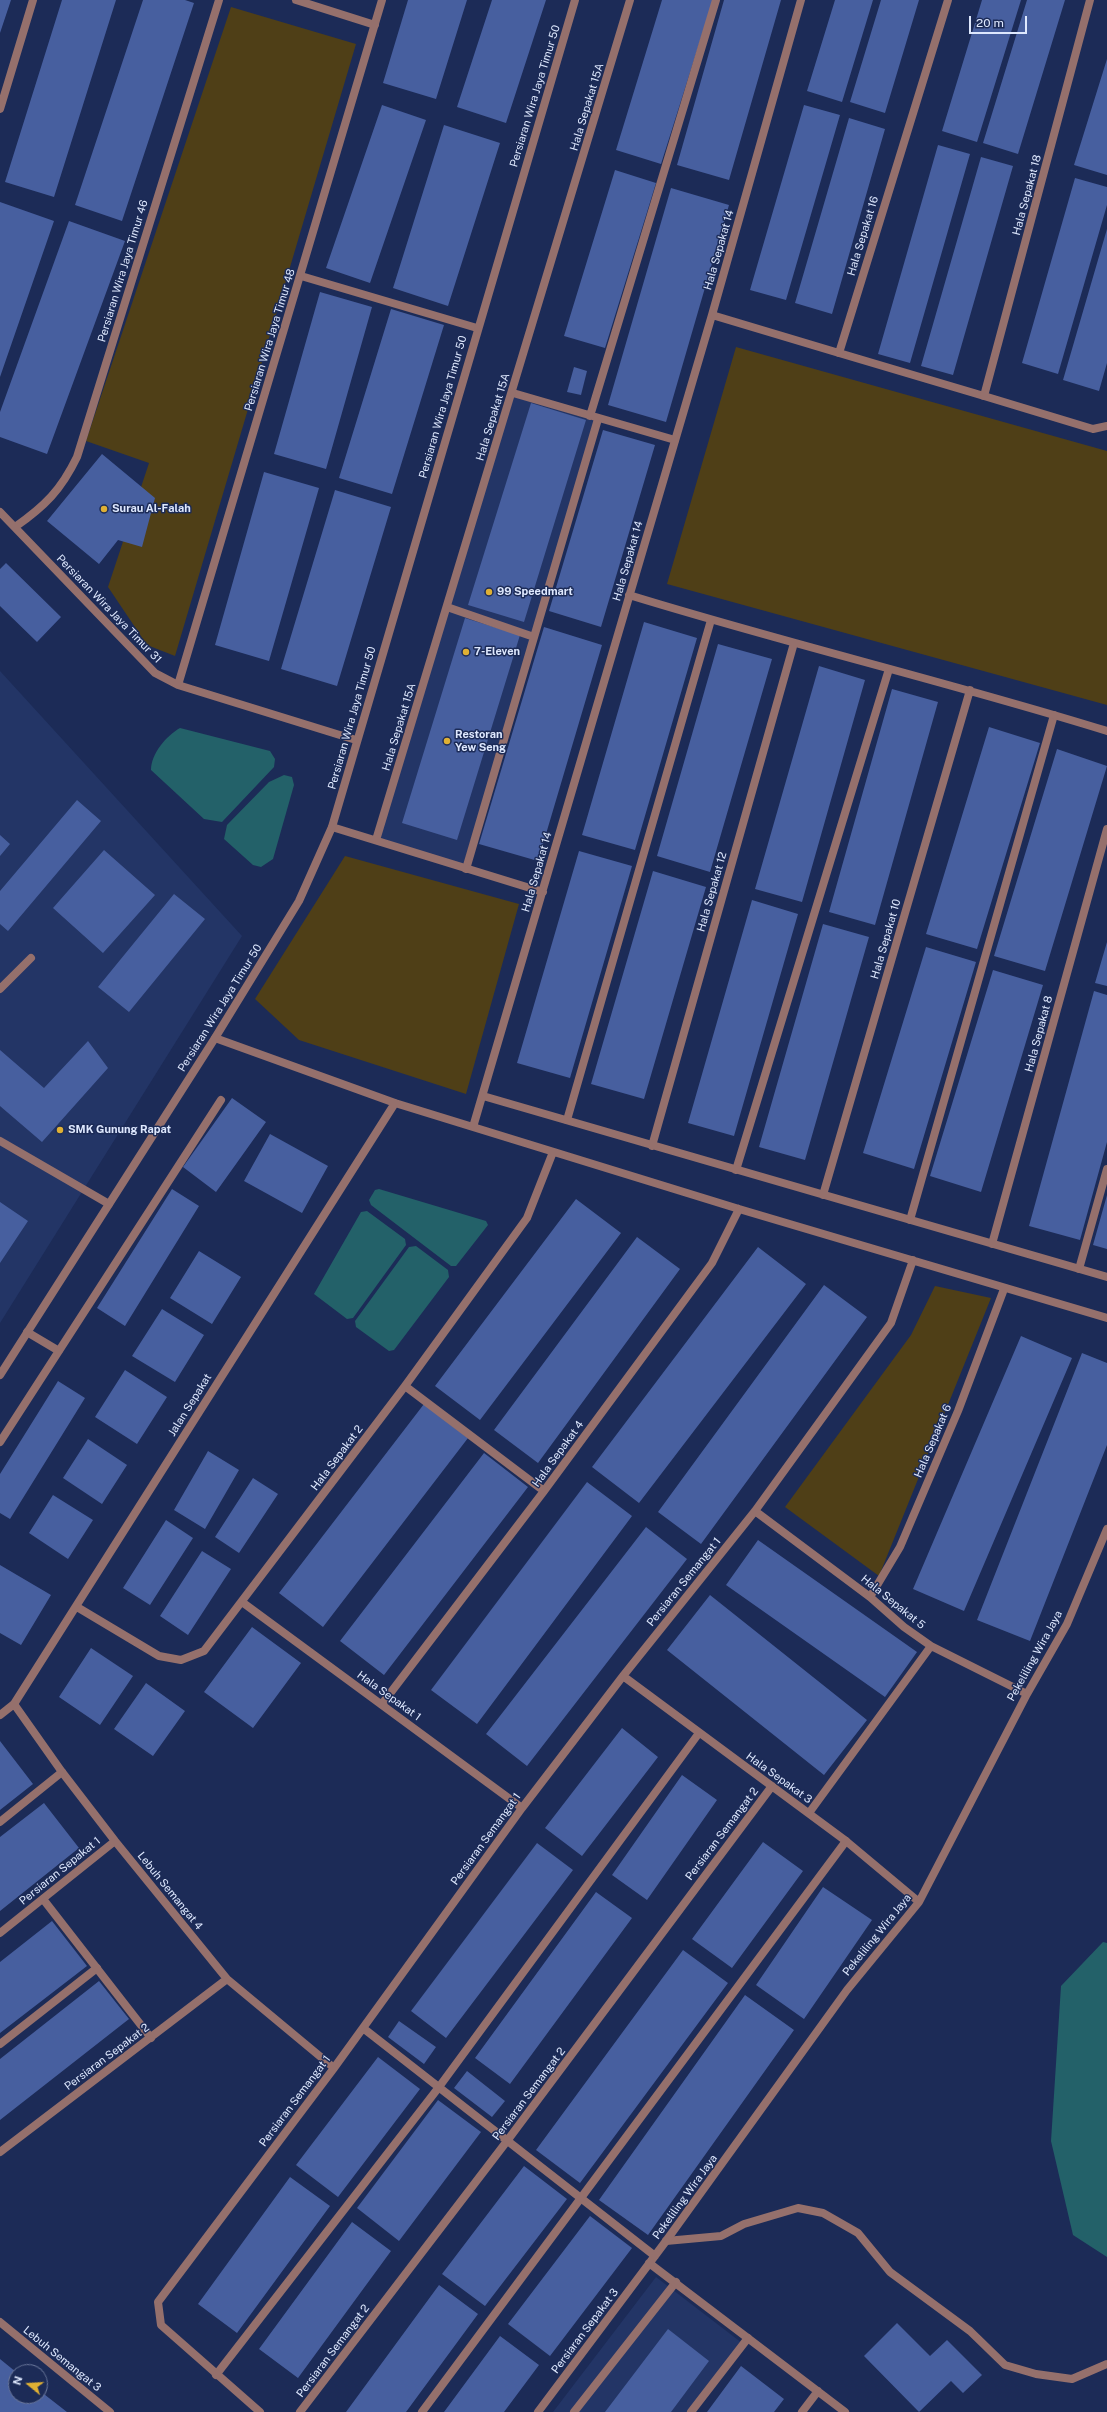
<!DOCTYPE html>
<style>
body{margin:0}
#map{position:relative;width:1107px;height:2412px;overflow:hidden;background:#1c2b57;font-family:"Public Sans",sans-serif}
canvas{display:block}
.north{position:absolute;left:8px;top:2364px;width:40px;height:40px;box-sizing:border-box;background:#1c2b57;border:1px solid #6a779a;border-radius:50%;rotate:288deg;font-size:11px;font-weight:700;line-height:16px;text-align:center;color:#dee8fe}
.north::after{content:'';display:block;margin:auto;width:14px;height:18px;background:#dfb034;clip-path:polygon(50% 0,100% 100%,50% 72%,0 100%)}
.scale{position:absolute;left:969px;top:16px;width:58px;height:18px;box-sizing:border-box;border:2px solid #dee8fe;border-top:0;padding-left:5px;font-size:12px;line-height:14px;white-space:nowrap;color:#dee8fe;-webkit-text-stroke:3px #1c2b57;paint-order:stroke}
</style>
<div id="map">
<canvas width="1107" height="2412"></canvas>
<div class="north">N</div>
<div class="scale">20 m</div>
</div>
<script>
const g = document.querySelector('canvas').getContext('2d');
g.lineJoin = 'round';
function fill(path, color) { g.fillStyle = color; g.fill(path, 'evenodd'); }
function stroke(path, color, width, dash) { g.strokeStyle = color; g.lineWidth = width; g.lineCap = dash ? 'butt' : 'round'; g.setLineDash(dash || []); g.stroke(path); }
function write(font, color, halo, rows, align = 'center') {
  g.font = font + ' "Public Sans",sans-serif'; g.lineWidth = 3; g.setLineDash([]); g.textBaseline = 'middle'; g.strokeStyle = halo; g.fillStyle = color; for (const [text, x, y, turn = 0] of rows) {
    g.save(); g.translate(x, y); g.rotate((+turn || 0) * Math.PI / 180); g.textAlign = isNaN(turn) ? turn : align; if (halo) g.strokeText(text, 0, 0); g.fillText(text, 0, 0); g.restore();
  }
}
fill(new Path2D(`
 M 511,391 L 598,418 L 463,866 L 376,840 Z
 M 0,671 L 242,936 L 0,1323 Z
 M 656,2277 L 742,2343 L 689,2412 L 553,2412 Z`), '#233566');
fill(new Path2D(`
 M 231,7 L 356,44 L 175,656 L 147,645 L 108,587 L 149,463 L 86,441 Z
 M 736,347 L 1107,451 L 1107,705 L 667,584 Z
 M 345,856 L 519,904 L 466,1094 L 299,1040 L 255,999 Z
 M 935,1286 L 991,1298 L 879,1576 L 785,1507 L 911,1335 Z`), '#4f3f17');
fill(new Path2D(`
 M 180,728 L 270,751 L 275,759 L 274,767 L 222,822 L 204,819 L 151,770 C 151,754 166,736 180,728 Z
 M 284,775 L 292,777 L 294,785 L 273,859 L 261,867 L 253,865 L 224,839 L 227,825 L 269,782 Z
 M 379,1189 L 486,1221 L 488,1225 L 456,1266 L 451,1266 L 371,1205 L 369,1200 L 375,1190 Z
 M 367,1211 L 405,1239 L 406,1245 L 353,1318 L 347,1319 L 314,1294 L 361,1212 Z
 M 416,1246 L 448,1270 L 449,1277 L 394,1350 L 389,1351 L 356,1327 L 355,1321 L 409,1247 Z
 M 1103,1942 L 1107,1943 L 1107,2257 L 1073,2235 L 1051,2141 L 1061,1986 Z`), '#236169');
fill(new Path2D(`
 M 0,0 L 11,0 L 0,33 Z
 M 62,0 L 116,0 L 54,197 L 5,182 Z
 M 143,0 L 185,0 L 194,3 L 122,221 L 75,205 Z
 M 408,0 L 467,0 L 436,99 L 383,83 Z
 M 492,0 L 546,0 L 506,123 L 457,107 Z
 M 662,0 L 713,0 L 661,164 L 616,150 Z
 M 724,0 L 781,0 L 729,180 L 677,165 Z
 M 835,0 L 873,0 L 842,102 L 807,91 Z
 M 881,0 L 919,0 L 885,113 L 850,102 Z
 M 982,0 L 1021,0 L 977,142 L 942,131 Z
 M 1027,0 L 1065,0 L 1018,154 L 983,143 Z
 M 1107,59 L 1107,175 L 1074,165 Z
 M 382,105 L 426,120 L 370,283 L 326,268 Z
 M 804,105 L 840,115 L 786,300 L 750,290 Z
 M 849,118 L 885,129 L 832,314 L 795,303 Z
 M 444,125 L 500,143 L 448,306 L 393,288 Z
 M 938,145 L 970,154 L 910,363 L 878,354 Z
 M 981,157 L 1013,166 L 953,375 L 921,366 Z
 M 615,170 L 656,183 L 605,348 L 564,336 Z
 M 1075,178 L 1107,187 L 1107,205 L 1058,374 L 1022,363 Z
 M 671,188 L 729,205 L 666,422 L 608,405 Z
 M 0,202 L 54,221 L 0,377 Z
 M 69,221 L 125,241 L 47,454 L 0,437 L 0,412 Z
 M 1107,229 L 1107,363 L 1099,391 L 1063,380 Z
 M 320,292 L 372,307 L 326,469 L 274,454 Z
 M 391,309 L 444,325 L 392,494 L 339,478 Z
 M 574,367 L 587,371 L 581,395 L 567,392 Z
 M 531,403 L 586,420 L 524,622 L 468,605 Z
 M 603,430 L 655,445 L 601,627 L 549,611 Z
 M 102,454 L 155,498 L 142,547 L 118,540 L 99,564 L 47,521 Z
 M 264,472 L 319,488 L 269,661 L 215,645 Z
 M 335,490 L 391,507 L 337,686 L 281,669 Z
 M 6,563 L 61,617 L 37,642 L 0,606 L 0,569 Z
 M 465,618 L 520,635 L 457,840 L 402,823 Z
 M 644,622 L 697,638 L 635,850 L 582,835 Z
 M 544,627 L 602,645 L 538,861 L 479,844 Z
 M 718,644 L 772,659 L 710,872 L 657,856 Z
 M 819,666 L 865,680 L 802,902 L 755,889 Z
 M 892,689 L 938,702 L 875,925 L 829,912 Z
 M 989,727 L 1040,743 L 977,949 L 926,934 Z
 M 1057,749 L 1107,766 L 1045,971 L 994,956 Z
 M 77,800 L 101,821 L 8,931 L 0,924 L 0,891 Z
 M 0,835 L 10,844 L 0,856 Z
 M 104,850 L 155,895 L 103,953 L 53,908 Z
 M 579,851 L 632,866 L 570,1078 L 517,1063 Z
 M 653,871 L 706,887 L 644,1099 L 591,1084 Z
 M 174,894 L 205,919 L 129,1012 L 98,987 Z
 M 752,900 L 798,914 L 734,1136 L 688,1123 Z
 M 823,924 L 869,937 L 805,1160 L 759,1147 Z
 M 1107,942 L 1107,986 L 1095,983 Z
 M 926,947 L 976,962 L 914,1169 L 863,1153 Z
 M 993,970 L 1043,985 L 981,1192 L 930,1176 Z
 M 1094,991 L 1107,995 L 1107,1142 L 1080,1240 L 1029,1226 Z
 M 88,1041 L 108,1068 L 42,1142 L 0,1106 L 0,1050 L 44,1088 Z
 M 232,1098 L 266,1122 L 216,1192 L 183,1167 Z
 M 270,1134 L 328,1166 L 302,1213 L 244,1181 Z
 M 172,1189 L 199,1206 L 125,1326 L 97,1308 Z
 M 1107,1195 L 1107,1249 L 1093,1245 Z
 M 576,1199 L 621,1233 L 480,1420 L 435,1386 Z
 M 0,1202 L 28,1221 L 0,1263 Z
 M 637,1237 L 680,1269 L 538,1463 L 494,1430 Z
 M 758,1247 L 806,1284 L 639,1503 L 592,1467 Z
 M 199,1251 L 241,1277 L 212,1324 L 170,1298 Z
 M 824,1285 L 867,1317 L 701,1544 L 658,1512 Z
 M 162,1309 L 204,1335 L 175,1382 L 132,1356 Z
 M 1021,1336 L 1072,1358 L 964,1611 L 913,1589 Z
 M 1082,1353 L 1107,1363 L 1107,1445 L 1030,1641 L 977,1620 Z
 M 125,1370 L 167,1397 L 137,1444 L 95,1417 Z
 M 58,1381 L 85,1398 L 10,1519 L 0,1513 L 0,1474 Z
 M 424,1404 L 468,1438 L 323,1627 L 279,1593 Z
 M 88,1439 L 127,1465 L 102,1504 L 63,1478 Z
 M 208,1451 L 239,1470 L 205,1529 L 174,1510 Z
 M 484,1453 L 528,1487 L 384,1675 L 340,1641 Z
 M 253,1478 L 278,1494 L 239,1553 L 215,1537 Z
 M 587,1482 L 632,1516 L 477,1724 L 431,1690 Z
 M 53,1495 L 93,1520 L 68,1559 L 29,1533 Z
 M 166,1520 L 193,1538 L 150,1605 L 123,1588 Z
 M 646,1527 L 687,1559 L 527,1766 L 486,1734 Z
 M 758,1540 L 917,1652 L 885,1697 L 726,1585 Z
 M 202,1551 L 231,1569 L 188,1635 L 160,1616 Z
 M 0,1565 L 51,1595 L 21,1645 L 0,1633 Z
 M 710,1595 L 867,1720 L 824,1775 L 667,1650 Z
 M 252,1627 L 301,1663 L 253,1728 L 204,1692 Z
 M 91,1648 L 133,1676 L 100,1725 L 59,1697 Z
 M 146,1683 L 185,1711 L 153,1756 L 114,1729 Z
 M 622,1728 L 658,1757 L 582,1856 L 545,1828 Z
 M 0,1741 L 33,1784 L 0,1810 Z
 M 682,1775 L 717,1800 L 647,1900 L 612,1875 Z
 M 44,1803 L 79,1848 L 0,1911 L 0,1837 Z
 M 763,1842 L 803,1871 L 732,1968 L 692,1939 Z
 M 537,1843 L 573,1870 L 446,2038 L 411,2011 Z
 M 823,1887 L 872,1920 L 804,2019 L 756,1985 Z
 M 596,1892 L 632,1918 L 510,2084 L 475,2058 Z
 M 52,1921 L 87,1966 L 0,2033 L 0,1962 Z
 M 683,1950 L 728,1983 L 580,2183 L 536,2150 Z
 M 99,1981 L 129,2019 L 0,2120 L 0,2059 Z
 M 745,1995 L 794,2030 L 648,2235 L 599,2200 Z
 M 399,2021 L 436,2047 L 424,2064 L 388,2037 Z
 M 378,2057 L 420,2089 L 338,2197 L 296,2165 Z
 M 467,2071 L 505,2101 L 492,2117 L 454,2088 Z
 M 438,2100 L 481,2132 L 399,2241 L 357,2208 Z
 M 524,2166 L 567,2199 L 485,2306 L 442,2274 Z
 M 290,2177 L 330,2206 L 237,2333 L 198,2304 Z
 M 590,2216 L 632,2248 L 550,2356 L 508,2324 Z
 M 352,2222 L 391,2251 L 298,2378 L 259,2349 Z
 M 439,2285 L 478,2314 L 406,2412 L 346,2412 Z
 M 897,2323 L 930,2356 L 947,2340 L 982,2375 L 963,2393 L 951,2381 L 919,2412 L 864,2356 Z
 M 668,2329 L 709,2361 L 671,2412 L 605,2412 Z
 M 500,2336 L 539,2365 L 504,2412 L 444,2412 Z
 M 0,2359 L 16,2372 L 16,2396 L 40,2396 L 40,2391 L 67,2412 L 0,2412 Z
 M 741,2366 L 784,2399 L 774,2412 L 707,2412 Z`), '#475f9f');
stroke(new Path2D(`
 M 301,276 L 477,328
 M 839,353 L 984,396
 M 513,393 L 675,440
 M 590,416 L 716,0
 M 447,607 L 534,637
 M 466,869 L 598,419
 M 0,989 L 31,958
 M 567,1120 L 711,620
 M 0,1141 L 109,1204
 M 736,1170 L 889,669
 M 910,1220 L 1054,715
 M 1079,1269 L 1107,1169
 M 27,1332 L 59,1351
 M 0,1442 L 221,1100
 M 0,1822 L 62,1772
 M 0,2044 L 97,1968
 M 666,2241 L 721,2236 L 744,2224 L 798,2208 L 823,2213 L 858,2233 L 890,2272 L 970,2331 L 1005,2365 L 1036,2374 L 1072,2379 L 1107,2364
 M 216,2375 L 439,2087 L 699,1733
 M 422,2412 L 846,1841
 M 574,2412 L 676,2282
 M 691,2412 L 748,2338`), '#95706c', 8);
stroke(new Path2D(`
 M 296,0 L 375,25
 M 1090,0 L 984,396 L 1093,429 L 1107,426
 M 0,109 L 33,0
 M 712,315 L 839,353 L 948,0
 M 0,512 L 155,673 L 178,685 L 356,740
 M 15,527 C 45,506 61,490 77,457 L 219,0
 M 629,595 C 788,644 949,682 1107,731
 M 178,685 L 382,0
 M 332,827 L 543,892
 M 376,840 L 630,0
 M 215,1038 L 395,1103 L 739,1209 L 1107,1318
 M 483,1096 L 1107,1277
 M 473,1127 L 712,315 L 801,0
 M 652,1146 L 794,643
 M 823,1195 L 970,690
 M 992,1244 L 1107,829
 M 405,1386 L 544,1491
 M 755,1511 L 870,1597 L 904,1627 L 931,1646 L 1027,1694
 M 870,1597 L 900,1547 L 958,1411 L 1004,1289
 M 242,1602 L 522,1808
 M 77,1607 L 159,1656 L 181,1660 L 204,1651 L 405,1386 L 527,1218 L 553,1152
 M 623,1676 L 846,1841 L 919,1902
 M 14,1704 L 62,1772 L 115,1841 L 227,1979 L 334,2068
 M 382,1704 L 544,1491 L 712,1263 L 739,1209
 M 0,1715 L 14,1704 L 395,1103
 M 809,1813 L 931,1646
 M 43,1899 L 151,2038
 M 0,1933 L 115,1841
 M 363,2028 L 655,2256
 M 0,2152 L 227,1979
 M 649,2263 L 845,2412
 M 0,2322 L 110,2412
 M 260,2412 L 161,2325 L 158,2302 L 334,2068 L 522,1808 L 623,1676 L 755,1511 L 891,1323 L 913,1260
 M 300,2412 L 507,2141 L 772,1786
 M 538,2412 L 666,2241 L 847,1990 L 919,1902 L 1027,1694 L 1067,1624 L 1107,1529
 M 802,2412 L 818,2391`), '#95706c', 8);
stroke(new Path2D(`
 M 0,1375 L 215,1038 L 299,901 L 332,827 L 575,0`), '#95706c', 8);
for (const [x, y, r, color] of [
 [104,509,4,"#dfb034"],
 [489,592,4,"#dfb034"],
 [466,652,4,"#dfb034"],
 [447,741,4,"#dfb034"],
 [60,1130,4,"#dfb034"]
]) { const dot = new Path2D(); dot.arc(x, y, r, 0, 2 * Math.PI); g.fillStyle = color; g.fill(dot); stroke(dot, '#1c2b57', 1.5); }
write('11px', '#dee8fe', '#1c2b57', [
 ["Persiaran Wira Jaya Timur 50",535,96,-73],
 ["Hala Sepakat 15A",587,107,-73],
 ["Hala Sepakat 18",1027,195,-75],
 ["Hala Sepakat 16",863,236,-73],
 ["Hala Sepakat 14",719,250,-74],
 ["Persiaran Wira Jaya Timur 46",123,271,-73],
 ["Persiaran Wira Jaya Timur 48",270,340,-73],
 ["Persiaran Wira Jaya Timur 50",443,407,-74],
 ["Hala Sepakat 15A",493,417,-73],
 ["Hala Sepakat 14",628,561,-74],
 ["Persiaran Wira Jaya Timur 31",109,609,46],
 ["Persiaran Wira Jaya Timur 50",352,718,-74],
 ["Hala Sepakat 15A",399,727,-73],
 ["Hala Sepakat 14",537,872,-74],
 ["Hala Sepakat 12",712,892,-74],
 ["Hala Sepakat 10",886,939,-74],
 ["Persiaran Wira Jaya Timur 50",220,1008,-58],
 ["Hala Sepakat 8",1039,1034,-75],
 ["Jalan Sepakat",190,1405,-58],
 ["Hala Sepakat 6",933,1441,-67],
 ["Hala Sepakat 4",558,1454,-54],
 ["Hala Sepakat 2",337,1458,-53],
 ["Persiaran Semangat 1",684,1582,-51],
 ["Hala Sepakat 5",893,1602,39],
 ["Pekeliling Wira Jaya",1035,1656,-61],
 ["Hala Sepakat 1",389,1696,36],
 ["Hala Sepakat 3",779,1778,36],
 ["Persiaran Semangat 2",722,1834,-53],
 ["Persiaran Semangat 1",486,1839,-54],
 ["Persiaran Sepakat 1",60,1871,-39],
 ["Lebuh Semangat 4",170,1891,51],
 ["Pekeliling Wira Jaya",877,1935,-51],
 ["Persiaran Sepakat 2",107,2057,-37],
 ["Persiaran Semangat 2",529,2094,-53],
 ["Persiaran Semangat 1",295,2101,-53],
 ["Pekeliling Wira Jaya",685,2197,-54],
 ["Persiaran Sepakat 3",585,2331,-53],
 ["Persiaran Semangat 2",333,2351,-53],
 ["Lebuh Semangat 3",62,2359,39]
]);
write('bold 11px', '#dee8fe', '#1c2b57', [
 ["Surau Al-Falah",112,509],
 ["99 Speedmart",497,592],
 ["7-Eleven",474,652],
 ["Restoran",455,735],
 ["Yew Seng",455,748],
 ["SMK Gunung Rapat",68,1130]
], 'left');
</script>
